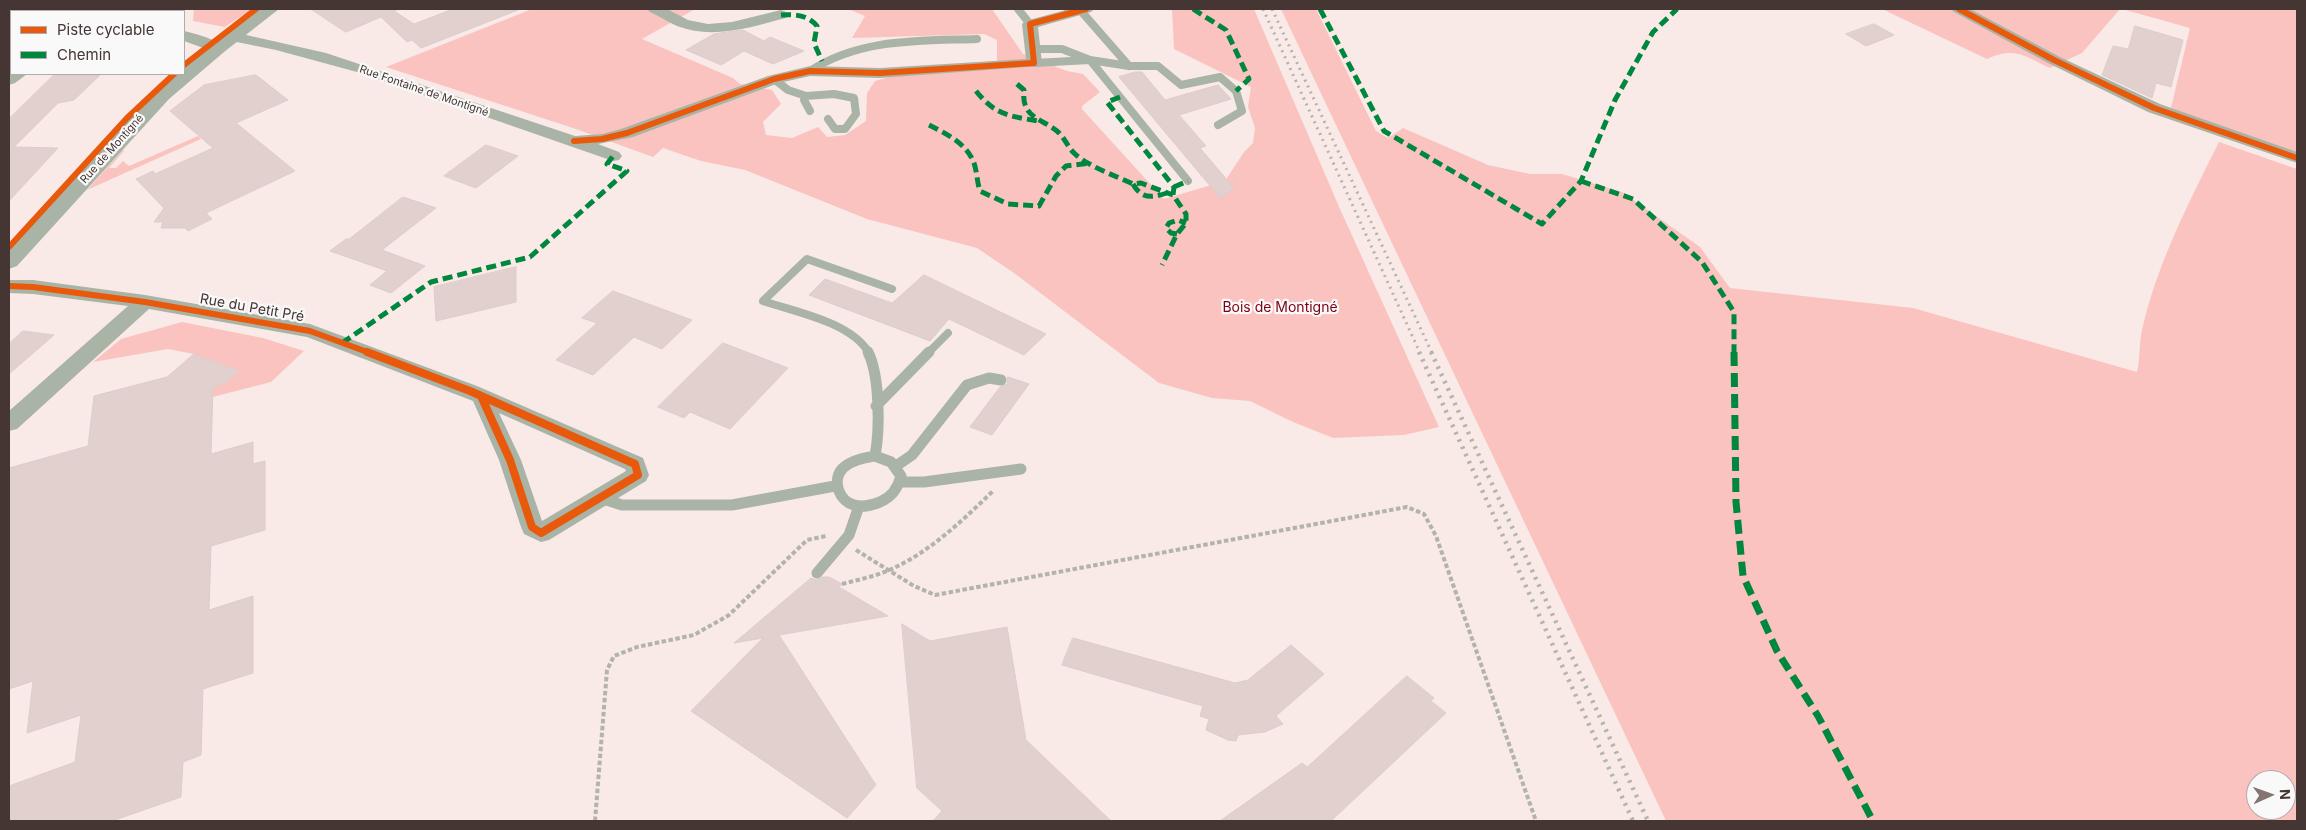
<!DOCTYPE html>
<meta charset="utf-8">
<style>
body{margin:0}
#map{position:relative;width:2306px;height:830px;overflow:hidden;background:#f9eae8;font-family:Inter,sans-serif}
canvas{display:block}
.frame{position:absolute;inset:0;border:10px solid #453533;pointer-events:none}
.legend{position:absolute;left:10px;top:10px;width:175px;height:65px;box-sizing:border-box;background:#f9f9f9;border:1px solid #b1abaa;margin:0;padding:6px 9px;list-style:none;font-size:15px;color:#453533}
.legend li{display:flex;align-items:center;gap:10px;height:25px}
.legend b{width:25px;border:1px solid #b1abaa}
.north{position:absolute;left:2246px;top:770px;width:50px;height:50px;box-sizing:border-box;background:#f9f9f9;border:1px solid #b1abaa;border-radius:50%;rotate:88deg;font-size:14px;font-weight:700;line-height:20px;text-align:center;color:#453533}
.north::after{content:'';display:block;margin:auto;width:18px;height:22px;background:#847472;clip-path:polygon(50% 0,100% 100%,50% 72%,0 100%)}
</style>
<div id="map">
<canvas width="2306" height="830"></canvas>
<div class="frame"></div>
<ul class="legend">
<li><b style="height:6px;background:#e8590c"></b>Piste cyclable</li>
<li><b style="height:6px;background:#00873e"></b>Chemin</li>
</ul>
<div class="north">N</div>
</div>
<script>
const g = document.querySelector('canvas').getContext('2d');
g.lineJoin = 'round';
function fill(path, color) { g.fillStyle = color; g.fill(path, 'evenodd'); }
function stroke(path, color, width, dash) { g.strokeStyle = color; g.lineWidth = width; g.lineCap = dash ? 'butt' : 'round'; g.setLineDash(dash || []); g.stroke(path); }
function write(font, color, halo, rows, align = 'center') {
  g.font = font + ' Inter,sans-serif'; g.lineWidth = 4.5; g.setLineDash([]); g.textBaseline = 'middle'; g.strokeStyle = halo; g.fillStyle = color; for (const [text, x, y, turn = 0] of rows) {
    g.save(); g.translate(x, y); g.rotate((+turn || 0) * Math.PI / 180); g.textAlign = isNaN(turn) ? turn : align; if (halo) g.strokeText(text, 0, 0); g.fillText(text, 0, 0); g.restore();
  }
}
fill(new Path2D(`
 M 194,9 L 252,9 L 225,27 L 193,21 Z
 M 532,9 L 695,9 L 642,39 L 733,78 L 740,84 L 772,90 L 781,104 L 763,122 L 766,135 L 792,138 L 818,127 L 827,137 L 845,135 L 866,121 L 867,93 L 875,81 L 897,75 L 997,61 L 997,40 L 984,34 L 852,38 L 865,16 L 848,9 L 992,9 L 1023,54 L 1067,71 L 1083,74 L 1100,92 L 1082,106 L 1082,109 L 1164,199 L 1225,181 L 1244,152 L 1253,143 L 1255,128 L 1248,107 L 1251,87 L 1174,49 L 1172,9 L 1254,9 L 1340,209 L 1439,427 L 1404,435 L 1333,438 L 1293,422 L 1250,401 L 1212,398 L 1159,383 L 1014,273 L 977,248 L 867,219 L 745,170 L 701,161 L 663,148 L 653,157 L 576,129 L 386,67 Z
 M 1281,9 L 1316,9 L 1376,131 L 1388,138 L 1403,128 L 1488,165 L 1530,174 L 1562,174 L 1622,192 L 1700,247 L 1730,288 L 1913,308 L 2137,372 C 2140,359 2139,344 2142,330 C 2157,264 2189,202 2219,142 L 2297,169 L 2297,821 L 1666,821 ZM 2256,780 L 2286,780 L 2286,810 L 2256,810 Z
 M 1882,9 L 2120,9 L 2082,53 L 2050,68 C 2025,56 2014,46 1987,59 Z
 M 2122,9 L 2297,9 L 2297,153 L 2171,108 L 2190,28 Z
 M 198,136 L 201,139 L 87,190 L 123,150 L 124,151 L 109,168 L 116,168 L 123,161 L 129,166 Z
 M 182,322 L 263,338 L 304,351 L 271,382 L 166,409 L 168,399 L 224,384 L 239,371 L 194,354 L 168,349 L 93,362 L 121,339 Z`), '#fac3bf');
const building = new Path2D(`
 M 311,9 L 399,9 L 394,11 L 414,24 L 453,9 L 518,10 L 421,48 L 412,40 L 407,42 L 381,17 L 346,32 Z
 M 1874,24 L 1894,35 L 1866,46 L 1846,34 Z
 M 2135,26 L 2183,40 L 2171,87 L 2156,83 L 2152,98 L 2102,75 L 2113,46 L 2128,49 Z
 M 743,30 L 764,41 L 770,37 L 804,51 L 773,64 L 744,51 L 721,65 L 686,50 L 714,34 Z
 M 1135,72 L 1142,72 L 1165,100 L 1218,85 L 1231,99 L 1179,115 L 1206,146 L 1200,148 L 1234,188 L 1221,199 L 1119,77 Z
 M 55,74 L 100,75 L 74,100 L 58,103 L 14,147 L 58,148 L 9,201 L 9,119 Z
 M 256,75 L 288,100 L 236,123 L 295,171 L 206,213 L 212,219 L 188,231 L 185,228 L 161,228 L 163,222 L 154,222 L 164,208 L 136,179 L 153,171 L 155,174 L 213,148 L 170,111 L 204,85 Z
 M 486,145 L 518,156 L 476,188 L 444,176 Z
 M 403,197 L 436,208 L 382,250 L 425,266 L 391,293 L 370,285 L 387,271 L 330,251 L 346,239 L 349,239 Z
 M 516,267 L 516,302 L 436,321 L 434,287 Z
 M 924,275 L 1046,334 L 1024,355 L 949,319 L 930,341 L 809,295 L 825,279 L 892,303 Z
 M 613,291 L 692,320 L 662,349 L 634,337 L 593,375 L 556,360 L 597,323 L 582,318 Z
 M 23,331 L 54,335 L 9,374 L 9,344 Z
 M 723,343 L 788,368 L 730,429 L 690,412 L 684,418 L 658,407 Z
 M 194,354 L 239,371 L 224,384 L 213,387 L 211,454 L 253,442 L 253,464 L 265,461 L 265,530 L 211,546 L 209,610 L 253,596 L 253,673 L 203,689 L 201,755 L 183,762 L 181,797 L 112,821 L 9,821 L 9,786 L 75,762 L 81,715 L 27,733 L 33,681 L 9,689 L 9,468 L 88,446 L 94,396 L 167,377 Z
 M 1008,377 L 1029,384 L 992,435 L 970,427 L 1000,387 L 1007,384 Z
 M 823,577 L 829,577 L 842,584 L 839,587 L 888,616 L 779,635 L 876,785 L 847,818 L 691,711 L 763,638 L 734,643 L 811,578 L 816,580 Z
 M 902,624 L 930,641 L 1007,627 L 1026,740 L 1111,821 L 933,821 L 942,811 L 917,788 Z
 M 1073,638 L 1235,683 L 1248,680 L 1291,645 L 1324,674 L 1276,716 L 1283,724 L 1265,732 L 1238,735 L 1236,741 L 1228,740 L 1206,730 L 1209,719 L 1200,716 L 1203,706 L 1062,665 Z
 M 1407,676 L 1434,698 L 1431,701 L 1446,713 L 1331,821 L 1220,821 L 1302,763 L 1307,767 Z`);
fill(building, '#e2d0ce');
stroke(building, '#dbcccb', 1);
stroke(new Path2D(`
 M 856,550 L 914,586 L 935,595 L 1407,507 L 1424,514 L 1436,536 L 1536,821
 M 842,584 C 857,580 872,577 887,571 C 928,554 962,521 994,490
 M 595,821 L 607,670 L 614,656 L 637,647 L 694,635 L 729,615 L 807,540 L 826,536`), '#b2b3aa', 4, [4.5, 2.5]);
stroke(new Path2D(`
 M 1018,9 L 1030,24
 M 1068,9 L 1081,11 L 1129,66
 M 1032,49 L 1062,49 L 1090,60 L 1188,181
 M 1034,63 L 1090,60 L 1129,66 L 1158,66 L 1181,85 L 1220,77 L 1236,91 L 1242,111 L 1218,125
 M 810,71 C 860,38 920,41 977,39
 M 774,79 L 788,90 L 806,96 L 834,94 L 854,98 L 856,114 L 845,129 L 835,129 L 828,119
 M 806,96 L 804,100 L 810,111
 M 869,353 C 851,322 795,312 763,301 L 807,259 L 892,289
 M 928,353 L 948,333`), '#a9b4a6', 8);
stroke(new Path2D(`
 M 868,352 C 880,376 880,430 875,456
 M 876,406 L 929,352
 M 875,456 L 891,462 L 901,476 C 898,488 892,497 880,502 C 872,505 863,508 854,505 C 839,501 831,480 843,468 C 852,460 864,458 875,456 Z
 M 896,466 L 912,455 L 967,385 L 989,378 L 1001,380
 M 900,482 L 924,482 L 1021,469
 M 600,498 L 622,505 L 732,505 L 835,486
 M 817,573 L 849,535 L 859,506`), '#a9b4a6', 11);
fill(new Path2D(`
 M 647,9 L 667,9 L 688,20 L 708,24 L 732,22 L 781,10 L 786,12 L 789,15 L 786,18 C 751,27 713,40 677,26 C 668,22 659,16 650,12 Z
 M 1070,9 L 1094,9 L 1091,12 L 1038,27 L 1042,63 L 1040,66 L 880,78 L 810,76 L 779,83 L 633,137 L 598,144 L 619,152 L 622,156 L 619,160 L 613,161 L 357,72 L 276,50 L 227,40 L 225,37 L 227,34 L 233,32 L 326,53 L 575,136 L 602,134 L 621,129 L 768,76 L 810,66 L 880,68 L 1026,59 L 1022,24 L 1025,21 Z
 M 1951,9 L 1970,9 L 2060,57 L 2160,104 L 2297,152 L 2297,163 L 2148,112 L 2048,63 L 1954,12 Z
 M 184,31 C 194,33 219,40 225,48 L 223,51 L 217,53 L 184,41 Z
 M 11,72 L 11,74 L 27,74 L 15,83 L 9,85 L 9,73 Z
 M 9,280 L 33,280 L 145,295 L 310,324 L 477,386 L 643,458 L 649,475 L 646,481 L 549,540 L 541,542 L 524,534 L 521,527 L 499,460 L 473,401 L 307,337 L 149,309 L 17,429 L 9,431 L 9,411 L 128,306 L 33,294 L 9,293 ZM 499,413 L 625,469 L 626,471 L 542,521 L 521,460 Z`), '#a9b4a6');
fill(new Path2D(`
 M 17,9 L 37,9 L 36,11 L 16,11 Z
 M 258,9 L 279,9 L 224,52 L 169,99 L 17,266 L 9,269 L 9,247 L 155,91 L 175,74 L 184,74 L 184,66 Z`), '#a9b4a6');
fill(new Path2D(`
 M 33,9 L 54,9 L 52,11 L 31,11 Z
 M 63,9 L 84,9 L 82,11 L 61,11 Z
 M 11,32 L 11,46 L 9,46 L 9,33 Z
 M 9,61 L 11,61 L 11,74 L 16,74 L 9,76 Z`), '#acb4a6');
stroke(new Path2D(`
 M 1263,9 L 1420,353
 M 1272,9 L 1432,353`), '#b3b4ac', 3, [2, 4.5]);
stroke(new Path2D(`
 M 1419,352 L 1633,821
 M 1431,352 L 1648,821`), '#b3b4ac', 4.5, [2.5, 5.5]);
stroke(new Path2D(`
 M 1193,9 L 1226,30 L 1249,79 L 1236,91
 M 1320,9 L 1384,131 L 1542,224 L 1581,181 L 1615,100 L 1653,32 L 1677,9
 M 781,15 C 795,14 808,15 817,26 L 814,43 L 822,61
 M 1017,84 L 1024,90 C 1021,118 1041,118 1057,131 C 1065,138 1067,146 1074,153 C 1087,166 1116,176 1133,184 L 1141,183 L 1173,195
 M 976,91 C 995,115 1009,116 1038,121
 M 1120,97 L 1107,102 L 1174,187 L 1173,195 L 1186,214 L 1186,223 L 1177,234 L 1162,265
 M 929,125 C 947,134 967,144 974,163 C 977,172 977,182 980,191 L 1008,204 L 1039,206 L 1056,176 L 1066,166 L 1090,163
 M 1581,181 L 1633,199 L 1702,262 L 1734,312 L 1734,353
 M 1133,184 C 1141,199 1152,198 1167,193
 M 1174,187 L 1188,181
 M 1177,234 L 1171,233 L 1166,228 L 1169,223 L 1178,220 L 1186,223
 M 342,343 L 431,282 L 530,257 L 627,171 L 607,164 L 613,156`), '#00873e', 5, [10, 5]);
stroke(new Path2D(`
 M 1734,352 L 1736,502 L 1743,576 L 1777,651 L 1818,716 L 1873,821`), '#00873e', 7, [14, 7]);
stroke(new Path2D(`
 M 1959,9 L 2054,60 L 2154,108 L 2297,158
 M 184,65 L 256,9
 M 574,141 L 602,139 L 627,133 L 774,79 L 810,71 L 880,73 L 1034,63 L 1030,24 L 1086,9
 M 9,247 L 127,118 L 174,74
 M 9,286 L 33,287 L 145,302 L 310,331 L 370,353`), '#e8590c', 6);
stroke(new Path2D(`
 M 367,352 L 470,391 L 635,464 L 638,475 L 541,533 L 532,527 L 510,460 L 481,396`), '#e8590c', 8);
write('11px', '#453533', '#f9f9f9', [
 ["Rue Fontaine de Montigné",424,91,19],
 ["Rue de Montigné",112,149,-48]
]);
write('14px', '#453533', '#f9f9f9', [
 ["Rue du Petit Pré",252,308,10]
]);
write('14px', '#7e0014', '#f9f9f9', [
 ["Bois de Montigné",1280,308]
]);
</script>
